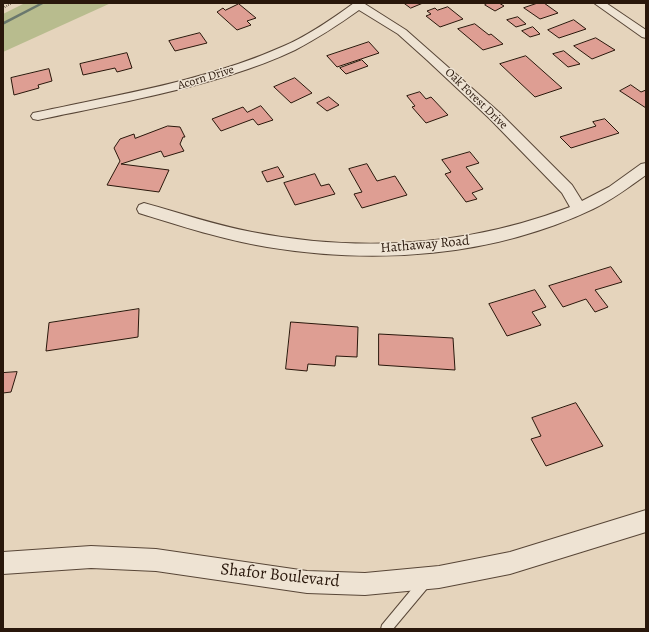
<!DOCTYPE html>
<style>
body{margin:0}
#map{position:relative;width:649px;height:632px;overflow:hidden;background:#e5d4bc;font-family:Alegreya,serif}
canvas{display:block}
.frame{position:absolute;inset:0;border:4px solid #29170b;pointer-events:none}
</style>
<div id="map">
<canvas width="649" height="632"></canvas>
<div class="frame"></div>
</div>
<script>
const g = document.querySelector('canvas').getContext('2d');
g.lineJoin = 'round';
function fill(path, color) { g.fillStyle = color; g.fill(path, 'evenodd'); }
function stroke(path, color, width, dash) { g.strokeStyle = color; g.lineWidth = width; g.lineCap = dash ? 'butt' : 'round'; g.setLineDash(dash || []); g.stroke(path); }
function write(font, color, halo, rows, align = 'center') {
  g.font = font + ' Alegreya,serif'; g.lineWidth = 3; g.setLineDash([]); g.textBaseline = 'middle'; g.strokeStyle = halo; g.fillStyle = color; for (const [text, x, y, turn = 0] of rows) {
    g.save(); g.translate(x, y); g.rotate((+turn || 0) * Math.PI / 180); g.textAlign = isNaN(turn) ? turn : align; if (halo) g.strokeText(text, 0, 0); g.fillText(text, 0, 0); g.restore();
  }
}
fill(new Path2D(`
 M 25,3 L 111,3 L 3,52 L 3,14 Z`), '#b8bc8e');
fill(new Path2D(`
 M 40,3 L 45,3 L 3,25 L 3,22 Z`), '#6a786d');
const building = new Path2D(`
 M 404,3 L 423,3 L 411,8 Z
 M 488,3 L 499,3 L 504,6 L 495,11 L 485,5 Z
 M 538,3 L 544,3 L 558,13 L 540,19 L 524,8 Z
 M 239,4 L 256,18 L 247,21 L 251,25 L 237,30 L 217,12 L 223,8 L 225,10 Z
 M 448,7 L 463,19 L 440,27 L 426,16 L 431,14 L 427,11 L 435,8 L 437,10 Z
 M 518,17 L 526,24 L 516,27 L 507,20 Z
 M 574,20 L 586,29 L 559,38 L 548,30 Z
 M 475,24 L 489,35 L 491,34 L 503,44 L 483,50 L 458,29 Z
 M 533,27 L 540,34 L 530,37 L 522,31 Z
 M 200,33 L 207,43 L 175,51 L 169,41 Z
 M 596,38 L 615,50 L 592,59 L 574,46 Z
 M 369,42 L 379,53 L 337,67 L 327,56 Z
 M 564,51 L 580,64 L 568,67 L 553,54 Z
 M 127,53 L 132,68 L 117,72 L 115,68 L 83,75 L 80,64 Z
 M 526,56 L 562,88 L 535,97 L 500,64 Z
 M 362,60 L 368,66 L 346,74 L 340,68 Z
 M 49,69 L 52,81 L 38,85 L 39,88 L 14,95 L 11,78 Z
 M 295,78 L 312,93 L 291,103 L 274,87 Z
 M 631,85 L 641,92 L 646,90 L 646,108 L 620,91 Z
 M 420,92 L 426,99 L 431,97 L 448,115 L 426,123 L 412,107 L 415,106 L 407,96 Z
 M 329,97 L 339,105 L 327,111 L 317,103 Z
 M 261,106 L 273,120 L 258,125 L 253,119 L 221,131 L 212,119 L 243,107 L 247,112 Z
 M 605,119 L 619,133 L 571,148 L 560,137 L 596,126 L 593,122 Z
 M 168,126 L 180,127 L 185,137 L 183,137 L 180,144 L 184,151 L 164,157 L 161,151 L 121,164 L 169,170 L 159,192 L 107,185 L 120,161 L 114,148 L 120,139 L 134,134 L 135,138 Z
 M 470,152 L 479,163 L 466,167 L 483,189 L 472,193 L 477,199 L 466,202 L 445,174 L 451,172 L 442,160 Z
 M 367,164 L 377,181 L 395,176 L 407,195 L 362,208 L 354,194 L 362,192 L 349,169 Z
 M 278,167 L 284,177 L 267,182 L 262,172 Z
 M 315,174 L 321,186 L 329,184 L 335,194 L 295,205 L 284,183 Z
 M 611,267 L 622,282 L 595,290 L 608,307 L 595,312 L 586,299 L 563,307 L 549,286 Z
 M 535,290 L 546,307 L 532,312 L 541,325 L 507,336 L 489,304 Z
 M 139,309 L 138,337 L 46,351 L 49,323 Z
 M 291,322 L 358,327 L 357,357 L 336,356 L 335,366 L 308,364 L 307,371 L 286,369 Z
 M 379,334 L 453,338 L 455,370 L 379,365 Z
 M 17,372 L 11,392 L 3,393 L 3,373 Z
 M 576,403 L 603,446 L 546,466 L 531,439 L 541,436 L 532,418 Z`);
fill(building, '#de9e93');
stroke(building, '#29170b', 1);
const service = new Path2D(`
 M 425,577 L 429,578 L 430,582 L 429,586 L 393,629 L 381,629 L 382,625 L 421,578 Z`);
const minor = new Path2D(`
 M 354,3 L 366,3 L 365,4 L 406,30 L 500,113 L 572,185 L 582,201 L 609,187 L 641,164 L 646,163 L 646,175 C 629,187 612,200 593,209 C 492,257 376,265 267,247 C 224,240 181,226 139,213 L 137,209 L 139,205 L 144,203 C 180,213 215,225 252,232 C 360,253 468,246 570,207 L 562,193 L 490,119 L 427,60 L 398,34 L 359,10 C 338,25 318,38 295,50 C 274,60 252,68 230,75 C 167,95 102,106 38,120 L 33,119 L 31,116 L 33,113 L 38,112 C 121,94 206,81 284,46 C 309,35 332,19 354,3 Z
 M 594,3 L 606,3 L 646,30 L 646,38 L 642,37 Z
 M 646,510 L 646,532 L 510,574 L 439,588 L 365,595 L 307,593 L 156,571 L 91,568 L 3,574 L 3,552 L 91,546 L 156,549 L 307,571 L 365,573 L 439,566 L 510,552 Z`);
stroke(service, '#584637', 2);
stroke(minor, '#584637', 2);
stroke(new Path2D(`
 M 3,8 L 12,3`), '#29170b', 2, [0.5, 1.5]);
fill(service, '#eee3d3');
fill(minor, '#eee3d3');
write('12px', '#29170b', '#eee3d3', [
 ["Acorn Drive",206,78,-17],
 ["Oak Forest Drive",476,99,44]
]);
write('14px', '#29170b', '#eee3d3', [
 ["Hathaway Road",425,245,-5]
]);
write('17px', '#29170b', '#eee3d3', [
 ["Shafor Boulevard",280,576,6]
]);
</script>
